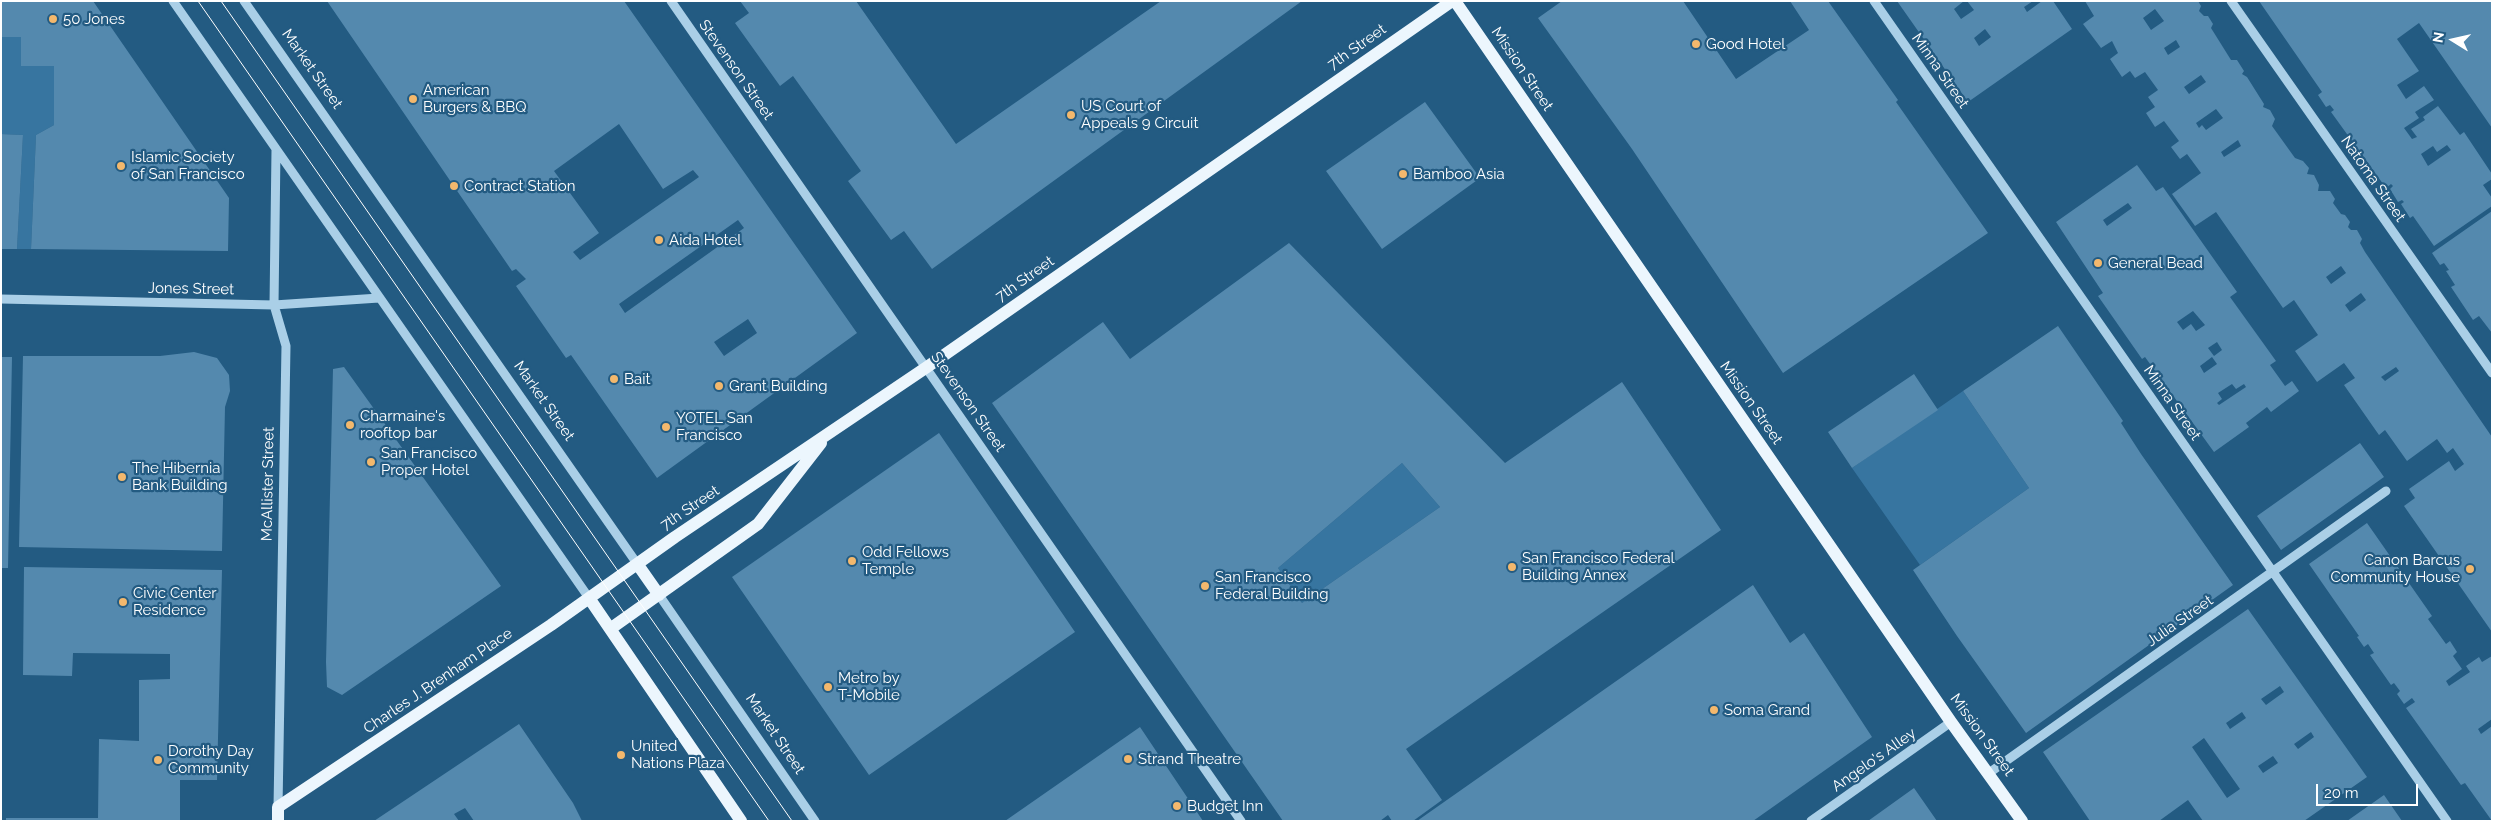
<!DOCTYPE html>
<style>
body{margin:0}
#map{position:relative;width:2493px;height:822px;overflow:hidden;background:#235b82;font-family:Raleway,sans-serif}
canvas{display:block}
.frame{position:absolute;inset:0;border:2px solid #fff;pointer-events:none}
.north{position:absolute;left:2428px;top:15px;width:50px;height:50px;-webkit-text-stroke:4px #235b82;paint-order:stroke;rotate:280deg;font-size:14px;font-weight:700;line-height:20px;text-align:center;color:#fff}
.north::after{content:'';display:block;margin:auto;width:18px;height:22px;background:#fff;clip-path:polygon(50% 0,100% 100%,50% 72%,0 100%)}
.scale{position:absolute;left:2316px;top:784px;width:102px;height:22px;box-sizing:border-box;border:2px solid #fff;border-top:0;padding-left:6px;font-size:15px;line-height:18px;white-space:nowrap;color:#fff;-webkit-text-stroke:4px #235b82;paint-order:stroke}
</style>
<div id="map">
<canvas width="2493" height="822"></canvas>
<div class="frame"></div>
<div class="north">N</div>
<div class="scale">20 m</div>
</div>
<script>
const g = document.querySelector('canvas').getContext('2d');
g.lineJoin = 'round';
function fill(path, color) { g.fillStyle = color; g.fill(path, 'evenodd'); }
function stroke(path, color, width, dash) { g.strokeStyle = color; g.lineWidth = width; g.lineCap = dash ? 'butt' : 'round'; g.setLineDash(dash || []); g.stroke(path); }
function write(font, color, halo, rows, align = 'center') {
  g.font = font + ' Raleway,sans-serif'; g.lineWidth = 4.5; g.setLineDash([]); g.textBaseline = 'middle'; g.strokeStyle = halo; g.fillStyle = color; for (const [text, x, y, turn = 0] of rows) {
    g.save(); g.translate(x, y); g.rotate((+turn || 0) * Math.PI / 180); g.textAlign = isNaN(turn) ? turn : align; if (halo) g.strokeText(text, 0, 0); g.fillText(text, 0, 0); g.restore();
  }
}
fill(new Path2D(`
 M 1,37 L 21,37 L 21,66 L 54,66 L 54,125 L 36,135 L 31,249 L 17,249 L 23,135 L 1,134 Z
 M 1963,391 L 2029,488 L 1920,565 L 1852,468 Z
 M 1402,463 L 1440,507 L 1302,603 L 1278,568 Z`), '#3775a0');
fill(new Path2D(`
 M 1,1 L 93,1 L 229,198 L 228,251 L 31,249 L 36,135 L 54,125 L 54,66 L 21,66 L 21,37 L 1,37 Z
 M 327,1 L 624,1 L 857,333 L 657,478 L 571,355 L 566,358 L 516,286 L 526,279 L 516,269 L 512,271 ZM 619,124 L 663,189 L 693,170 L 699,177 L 580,260 L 573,252 L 599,233 L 554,171 ZM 738,220 L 744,228 L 625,313 L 619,304 ZM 748,319 L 757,333 L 724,356 L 714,342 Z
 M 740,1 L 856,1 L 956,144 L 1161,1 L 1302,1 L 932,269 L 904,231 L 891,240 L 848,181 L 861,171 L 793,76 L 780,86 L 735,23 L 749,13 Z
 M 1562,1 L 1683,1 L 1736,79 L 1809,30 L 1790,1 L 1828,1 L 1898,100 L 1896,102 L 1988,233 L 1783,373 L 1632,149 L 1538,18 Z
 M 1897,1 L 1964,1 L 1954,9 L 1961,19 L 1974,10 L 1967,1 L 2033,1 L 2024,7 L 2027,12 L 2042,1 L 2053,1 L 2072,29 L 1968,102 ZM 1985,29 L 1991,37 L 1979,46 L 1974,38 Z
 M 2085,1 L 2198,1 L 2201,6 L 2199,11 L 2204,16 L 2208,16 L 2213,24 L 2211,28 L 2231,60 L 2237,60 L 2244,71 L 2242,74 L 2247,77 L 2264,104 L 2263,107 L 2270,110 L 2275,119 L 2272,126 L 2295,158 L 2303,161 L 2309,168 L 2307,174 L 2314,175 L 2319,185 L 2318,191 L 2330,191 L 2335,199 L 2333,203 L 2341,214 L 2345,215 L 2350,222 L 2348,227 L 2351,230 L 2357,230 L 2362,239 L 2360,243 L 2365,252 L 2492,437 L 2492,632 L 2404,506 L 2415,498 L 2409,489 L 2449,461 L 2455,471 L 2464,464 L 2453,448 L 2447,453 L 2437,439 L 2407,461 L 2385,430 L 2379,435 L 2344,385 L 2355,378 L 2344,363 L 2317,382 L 2295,351 L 2318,335 L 2294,300 L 2283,308 L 2216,212 L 2195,226 L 2172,194 L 2201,173 L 2187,154 L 2180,159 L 2171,147 L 2179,141 L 2164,121 L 2155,127 L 2146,113 L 2155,107 L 2148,97 L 2158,90 L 2145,72 L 2135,78 L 2130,71 L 2122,77 L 2110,59 L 2118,53 L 2112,41 L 2101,48 L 2083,24 L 2094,16 ZM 2155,9 L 2164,21 L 2151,30 L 2143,18 ZM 2176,40 L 2180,47 L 2168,55 L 2164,48 ZM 2201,75 L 2206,82 L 2189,94 L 2184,87 ZM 2216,109 L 2223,118 L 2206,130 L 2202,125 L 2199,128 L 2196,123 ZM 2238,140 L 2241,146 L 2224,157 L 2221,152 ZM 2341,266 L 2346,273 L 2331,284 L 2326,277 ZM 2361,293 L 2366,300 L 2350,312 L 2345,305 ZM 2396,367 L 2399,371 L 2385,381 L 2381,377 Z
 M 2259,1 L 2492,1 L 2492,128 L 2419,23 L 2397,39 L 2419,71 L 2397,85 L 2406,99 L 2424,86 L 2434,100 L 2415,112 L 2419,118 L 2404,128 L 2412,139 L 2417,137 L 2411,129 L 2425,120 L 2423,117 L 2438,106 L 2460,135 L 2464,132 L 2492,174 L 2492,179 L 2483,185 L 2492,198 L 2492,206 L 2434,246 L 2413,216 L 2410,218 L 2401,204 L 2404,202 L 2402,200 L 2398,202 L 2390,189 L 2393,186 L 2391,184 L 2386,188 L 2331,112 L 2334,110 L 2330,105 L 2326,107 L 2318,95 L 2322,92 ZM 2447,145 L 2451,150 L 2428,166 L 2421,154 L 2433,146 L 2437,152 Z
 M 1425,102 L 1480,178 L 1382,249 L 1326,171 Z
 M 1,134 L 23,135 L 17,249 L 1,249 Z
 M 2137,165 L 2156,191 L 2163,187 L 2237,292 L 2230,297 L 2276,361 L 2270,365 L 2285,386 L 2292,381 L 2299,391 L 2271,412 L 2267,407 L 2246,423 L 2249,427 L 2214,452 L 2145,357 L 2142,359 L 2098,296 L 2103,293 L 2056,222 ZM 2128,203 L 2132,208 L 2107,226 L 2103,220 ZM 2193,311 L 2205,325 L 2196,331 L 2191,324 L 2183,330 L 2177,322 ZM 2217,342 L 2222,350 L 2214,356 L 2208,348 ZM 2212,357 L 2217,364 L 2204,373 L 2200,366 ZM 2232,384 L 2236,389 L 2244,384 L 2246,387 L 2219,405 L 2217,403 L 2222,399 L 2218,393 Z
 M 2492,211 L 2492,333 L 2479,316 L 2473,320 L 2451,287 L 2455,285 L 2446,271 L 2449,270 L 2444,263 L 2440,265 L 2432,253 Z
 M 1289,243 L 1505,463 L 1622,382 L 1721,530 L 1406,749 L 1442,800 L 1413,821 L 1392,821 L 1388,815 L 1380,821 L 1283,821 L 992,403 L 1103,322 L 1130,359 ZM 1402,463 L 1440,507 L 1302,603 L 1278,568 Z
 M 2058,326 L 2123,421 L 2121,423 L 2141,454 L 2233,585 L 2026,733 L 1957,636 L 1913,570 L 2029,488 L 1963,391 Z
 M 194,352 L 217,358 L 229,375 L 230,391 L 225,407 L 222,551 L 19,547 L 23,356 L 160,356 Z
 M 1,357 L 12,357 L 8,568 L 1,568 Z
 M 344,367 L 501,586 L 342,695 L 327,687 L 326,662 L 333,369 Z
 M 1914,374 L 1938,410 L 1852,468 L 1828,432 Z
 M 939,433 L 1075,632 L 869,775 L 732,577 Z
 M 2360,443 L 2384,477 L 2281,550 L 2257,516 Z
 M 2367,523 L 2432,616 L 2428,619 L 2446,644 L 2450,641 L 2457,652 L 2453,656 L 2462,669 L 2446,681 L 2449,686 L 2470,672 L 2466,666 L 2479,657 L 2482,662 L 2492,656 L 2492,719 L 2478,729 L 2481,734 L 2492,726 L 2492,821 L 2465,783 L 2461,785 L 2406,708 L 2415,702 L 2412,698 L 2404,704 L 2397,694 L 2400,691 L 2394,683 L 2391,685 L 2370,655 L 2374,653 L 2368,644 L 2364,647 L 2357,637 L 2359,636 L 2309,564 Z
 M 24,567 L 222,570 L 217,780 L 180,780 L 180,821 L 6,821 L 6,818 L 98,818 L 99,739 L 139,741 L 139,680 L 170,679 L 170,654 L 73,653 L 72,676 L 23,675 Z
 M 1753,585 L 1790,643 L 1804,633 L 1872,737 L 1753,821 L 1417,821 Z
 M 2248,609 L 2367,777 L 2304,821 L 2203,821 L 2188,800 L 2159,821 L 2090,821 L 2043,752 ZM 2280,686 L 2284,692 L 2266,705 L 2261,699 ZM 2242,712 L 2246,718 L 2230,729 L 2226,723 ZM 2311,732 L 2314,737 L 2298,749 L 2294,744 ZM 2204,738 L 2240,789 L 2227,798 L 2192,747 ZM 2273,756 L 2278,763 L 2263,773 L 2258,766 Z
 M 519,724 L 573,803 L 582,821 L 474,821 L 465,808 L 454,814 L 459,821 L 374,821 Z
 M 1140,727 L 1203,821 L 1005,821 Z
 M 1914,788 L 1937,821 L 1868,821 Z
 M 2384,795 L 2402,821 L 2347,821 Z`), '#5489ae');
stroke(new Path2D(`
 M 173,1 L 589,598
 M 244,1 L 638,565
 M 671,1 L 1241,821
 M 1874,1 L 2447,821
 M 2231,1 L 2492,373
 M 276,150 L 274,305 L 286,346 L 278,807
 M 1,299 L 274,305 L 379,298
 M 659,595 L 815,821
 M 1989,773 L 2386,491
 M 1811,821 L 1951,722`), '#aacfe7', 9);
stroke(new Path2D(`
 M 1455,1 L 1951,722 L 2022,821
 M 638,565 L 659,595
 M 589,598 L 741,821
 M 610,629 L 758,524 L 821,443
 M 278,821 L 278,807 L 551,625 L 675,537 L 927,367 L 1452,1`), '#ecf6fd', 12);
stroke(new Path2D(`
 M 198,1 L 769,821
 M 221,1 L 792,821`), '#fff', 1);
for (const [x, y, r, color] of [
 [53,19,5,"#f3b86d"],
 [1696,44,5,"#f3b86d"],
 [413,99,5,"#f3b86d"],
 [1071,115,5,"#f3b86d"],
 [121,166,5,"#f3b86d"],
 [1403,174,5,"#f3b86d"],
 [454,186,5,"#f3b86d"],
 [659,240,5,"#f3b86d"],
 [2098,263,5,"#f3b86d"],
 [614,379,5,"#f3b86d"],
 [719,386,5,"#f3b86d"],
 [350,425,5,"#f3b86d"],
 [666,427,5,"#f3b86d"],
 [371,462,5,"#f3b86d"],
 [122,477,5,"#f3b86d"],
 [852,561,5,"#f3b86d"],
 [1512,567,5,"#f3b86d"],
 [2470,569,5,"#f3b86d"],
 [1205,586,5,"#f3b86d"],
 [123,602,5,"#f3b86d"],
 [828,687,5,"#f3b86d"],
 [1714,710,5,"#f3b86d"],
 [621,755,5,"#f3b86d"],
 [1128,759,5,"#f3b86d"],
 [158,760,5,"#f3b86d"],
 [1177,806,5,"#f3b86d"]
]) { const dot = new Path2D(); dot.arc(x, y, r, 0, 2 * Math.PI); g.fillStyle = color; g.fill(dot); stroke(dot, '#235b82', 2); }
write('15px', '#fff', '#235b82', [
 ["50 Jones",63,19],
 ["Good Hotel",1706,44],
 ["American",423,90],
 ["Burgers & BBQ",423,107],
 ["US Court of",1081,106],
 ["Appeals 9 Circuit",1081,123],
 ["Islamic Society",131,157],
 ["of San Francisco",131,174],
 ["Bamboo Asia",1413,174],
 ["Contract Station",464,186],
 ["Aida Hotel",669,240],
 ["General Bead",2108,263],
 ["Bait",624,379],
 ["Grant Building",729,386],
 ["Charmaine's",360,416],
 ["rooftop bar",360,433],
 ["YOTEL San",676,418],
 ["Francisco",676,435],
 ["San Francisco",381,453],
 ["Proper Hotel",381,470],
 ["The Hibernia",132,468],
 ["Bank Building",132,485],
 ["Odd Fellows",862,552],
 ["Temple",862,569],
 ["San Francisco Federal",1522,558],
 ["Building Annex",1522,575],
 ["Canon Barcus",2460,560,"right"],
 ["Community House",2460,577,"right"],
 ["San Francisco",1215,577],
 ["Federal Building",1215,594],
 ["Civic Center",133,593],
 ["Residence",133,610],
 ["Metro by",838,678],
 ["T-Mobile",838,695],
 ["Soma Grand",1724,710],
 ["United",631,746],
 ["Nations Plaza",631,763],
 ["Dorothy Day",168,751],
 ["Community",168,768],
 ["Strand Theatre",1138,759],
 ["Budget Inn",1187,806]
], 'left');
write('15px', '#fff', '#235b82', [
 ["7th Street",1357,47,-35],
 ["Market Street",312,69,55],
 ["Mission Street",1522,69,56],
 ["Stevenson Street",736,70,55],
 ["Minna Street",1940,71,55],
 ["Natoma Street",2373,179,55],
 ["7th Street",1025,279,-35],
 ["Jones Street",191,289,1],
 ["Market Street",544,401,55],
 ["Stevenson Street",968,402,55],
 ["Mission Street",1751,403,55],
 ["Minna Street",2172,403,55],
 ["McAllister Street",268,484,-89],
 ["7th Street",690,508,-34],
 ["Julia Street",2180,621,-35],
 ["Charles J. Brenham Place",438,681,-34],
 ["Market Street",775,734,56],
 ["Mission Street",1982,735,54],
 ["Angelo's Alley",1874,760,-35]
]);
</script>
